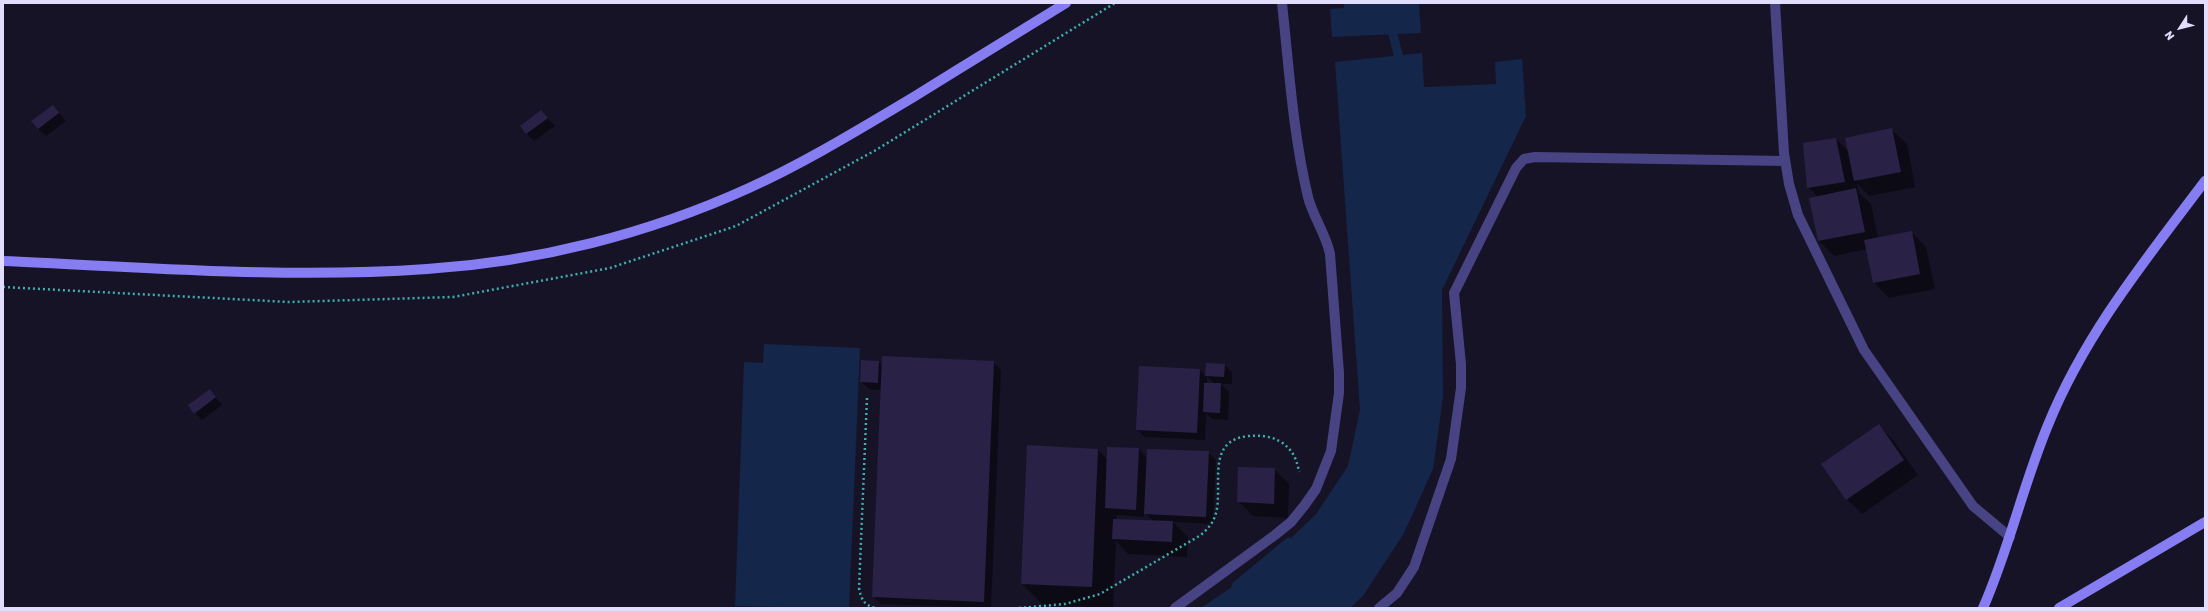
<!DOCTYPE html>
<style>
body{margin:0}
#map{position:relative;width:2208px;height:611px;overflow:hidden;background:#171327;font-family:Rubik,sans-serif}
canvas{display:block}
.frame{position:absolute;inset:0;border:4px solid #e2ddfc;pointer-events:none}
.north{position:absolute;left:2160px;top:8px;width:40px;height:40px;-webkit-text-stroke:3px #171327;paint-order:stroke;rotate:234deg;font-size:11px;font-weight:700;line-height:16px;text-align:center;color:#e2ddfc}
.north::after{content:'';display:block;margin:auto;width:14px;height:18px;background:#e2ddfc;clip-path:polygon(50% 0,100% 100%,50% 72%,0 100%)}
</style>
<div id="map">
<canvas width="2208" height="611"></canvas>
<div class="frame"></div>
<div class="north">N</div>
</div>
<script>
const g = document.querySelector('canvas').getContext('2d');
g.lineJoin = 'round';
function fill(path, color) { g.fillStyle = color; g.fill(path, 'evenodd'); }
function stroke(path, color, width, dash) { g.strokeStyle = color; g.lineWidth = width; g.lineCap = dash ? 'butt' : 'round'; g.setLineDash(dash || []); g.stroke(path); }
fill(new Path2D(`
 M 1344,3 L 1419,3 L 1421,33 L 1332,37 L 1330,9 L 1344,8 Z
 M 1422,53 L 1424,87 L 1496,84 L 1495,62 L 1522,59 L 1526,116 L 1442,290 L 1443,397 L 1433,469 L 1404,533 L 1363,596 L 1350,608 L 1201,608 L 1260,568 L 1316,514 L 1348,466 L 1360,410 L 1335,62 Z
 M 764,344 L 860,348 L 849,608 L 735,606 L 744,362 L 763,363 Z`), '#14264a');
fill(new Path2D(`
 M 53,106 L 66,121 L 46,136 L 38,129 Z
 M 541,111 L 555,126 L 534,141 L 527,134 Z
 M 1892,130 L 1907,144 L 1915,187 L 1869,196 L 1857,183 L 1859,193 L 1871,204 L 1878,238 L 1911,232 L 1926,247 L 1935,289 L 1889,298 L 1874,283 L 1867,249 L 1834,256 L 1819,241 L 1818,197 L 1808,187 L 1836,139 L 1849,152 Z
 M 862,361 L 879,362 L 882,365 L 993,362 L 1001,370 L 991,608 L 881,604 L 873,596 L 881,390 L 869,389 L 861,382 Z
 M 1207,364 L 1225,365 L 1232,373 L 1232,384 L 1221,384 L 1229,392 L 1228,420 L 1212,419 L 1206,413 L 1205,440 L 1145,437 L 1137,430 L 1200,370 L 1206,377 ZM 1207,377 L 1215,384 L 1207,384 Z
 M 209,390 L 222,405 L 202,420 L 195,413 Z
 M 1878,425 L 1893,440 L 1918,475 L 1862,514 L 1847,499 Z
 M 1139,449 L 1147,458 L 1208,452 L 1216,460 L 1213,524 L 1173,522 L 1188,537 L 1187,557 L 1128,554 L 1116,541 L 1113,608 L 1043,605 L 1022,584 L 1098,450 L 1108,460 ZM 1144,512 L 1153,521 L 1116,520 L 1117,515 L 1144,517 Z
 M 1274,469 L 1289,484 L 1288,518 L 1253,516 L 1238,501 Z`), '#0007');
stroke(new Path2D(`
 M 1385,3 L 1401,66
 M 1236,586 L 1289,542`), '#14264a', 9);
fill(new Path2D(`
 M 53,105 L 59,113 L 38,129 L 31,121 Z
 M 541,110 L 548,118 L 526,134 L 520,126 Z
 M 1892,128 L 1901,172 L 1854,181 L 1845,138 Z
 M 1836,138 L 1845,182 L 1807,188 L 1803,143 Z
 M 1856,188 L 1865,232 L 1818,241 L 1809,198 Z
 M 1912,231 L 1920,274 L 1873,283 L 1864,240 Z
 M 882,356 L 994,361 L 984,602 L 872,597 Z
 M 861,360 L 879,361 L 878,383 L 860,382 Z
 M 1206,363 L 1225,364 L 1224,377 L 1205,376 Z
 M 1139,366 L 1200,369 L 1197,433 L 1136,430 Z
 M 1204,383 L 1221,383 L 1220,413 L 1203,412 Z
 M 210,389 L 216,397 L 194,414 L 188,405 Z
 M 1879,424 L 1904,460 L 1846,500 L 1821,464 Z
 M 1027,445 L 1098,449 L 1092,587 L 1021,584 Z
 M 1107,447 L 1139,448 L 1136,510 L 1105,508 Z
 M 1147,449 L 1209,451 L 1206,517 L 1144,514 Z
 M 1238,467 L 1275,468 L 1274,504 L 1237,502 Z
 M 1113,519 L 1173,521 L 1172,542 L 1112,539 Z`), '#2a2147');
stroke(new Path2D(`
 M 3,287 L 289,302 L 453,297 L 610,268 L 736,226 L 876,150 L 1115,3
 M 867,398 L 859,588 C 861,599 864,605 875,608
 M 1019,608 L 1065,604 L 1100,594 L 1201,535 C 1207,529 1212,525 1215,516 C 1225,489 1203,440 1249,436 C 1260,435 1271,436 1281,442 C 1292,449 1297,459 1299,472`), '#3dafae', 2.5, [2, 3]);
stroke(new Path2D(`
 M 1775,3 L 1784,153 L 1789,184 L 1798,215 L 1864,350 L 1973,506 L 2010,537
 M 1175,608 L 1275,535 L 1291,522 L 1304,506 L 1316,489 L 1331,451 L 1339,393 L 1339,373 L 1330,254 C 1326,234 1313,217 1308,197 C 1293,134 1289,68 1282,3
 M 1379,608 L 1397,593 L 1414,567 L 1451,459 L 1461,388 L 1461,364 L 1454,293 L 1516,168 L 1524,159 L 1535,157 L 1785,161`), '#484382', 10);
stroke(new Path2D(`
 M 3,261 C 144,267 286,279 427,269 C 537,262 648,234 749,188 C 806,162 858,130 912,98 C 963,66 1014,35 1066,3
 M 1983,608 C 2009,549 2023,485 2048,425 C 2085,334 2146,259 2205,181
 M 2059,608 L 2205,522`), '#867df2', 10);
</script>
